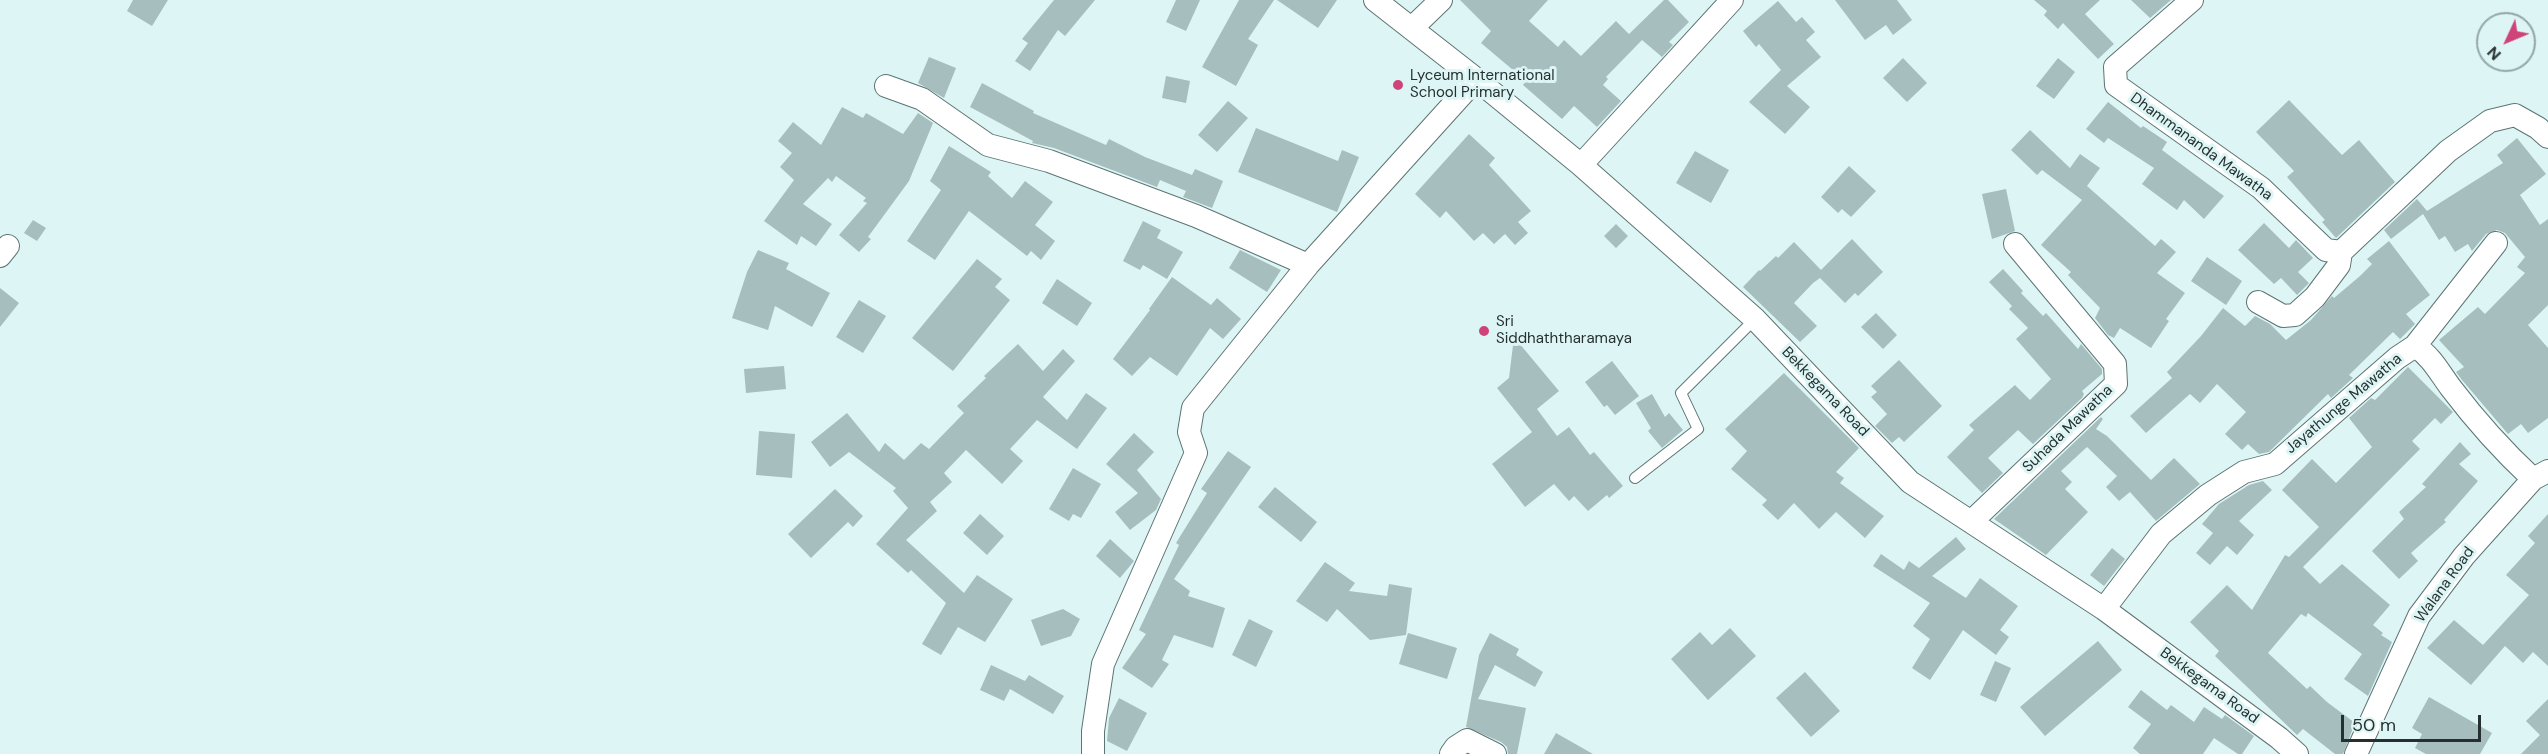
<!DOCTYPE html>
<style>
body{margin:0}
#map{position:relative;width:2548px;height:754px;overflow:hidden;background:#ddf6f5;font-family:"DM Sans",sans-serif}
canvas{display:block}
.north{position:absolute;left:2476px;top:12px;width:60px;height:60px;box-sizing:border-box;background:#ddf6f5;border:2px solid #94a7a6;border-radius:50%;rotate:226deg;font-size:16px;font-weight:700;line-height:24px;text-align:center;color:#263030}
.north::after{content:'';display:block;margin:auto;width:21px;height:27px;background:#cf4478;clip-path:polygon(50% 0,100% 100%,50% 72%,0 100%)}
.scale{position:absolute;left:2341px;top:715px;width:140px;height:27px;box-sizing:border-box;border:3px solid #263030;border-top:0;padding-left:8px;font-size:18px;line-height:21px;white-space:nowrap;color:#263030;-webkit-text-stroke:4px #ddf6f5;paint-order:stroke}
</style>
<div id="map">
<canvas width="2548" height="754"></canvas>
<div class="north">N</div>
<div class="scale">50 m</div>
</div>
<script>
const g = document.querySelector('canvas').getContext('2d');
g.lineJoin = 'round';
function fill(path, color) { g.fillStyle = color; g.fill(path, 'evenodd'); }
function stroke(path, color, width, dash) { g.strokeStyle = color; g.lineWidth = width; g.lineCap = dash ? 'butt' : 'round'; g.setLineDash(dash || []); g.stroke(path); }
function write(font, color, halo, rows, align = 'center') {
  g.font = font + ' "DM Sans",sans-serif'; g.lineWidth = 6; g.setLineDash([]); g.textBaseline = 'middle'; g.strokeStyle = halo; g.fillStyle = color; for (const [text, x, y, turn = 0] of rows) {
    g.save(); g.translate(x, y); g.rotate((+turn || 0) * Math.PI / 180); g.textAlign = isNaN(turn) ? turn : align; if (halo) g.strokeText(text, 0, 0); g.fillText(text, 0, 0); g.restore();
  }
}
fill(new Path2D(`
 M 133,0 L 168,0 L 152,26 L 127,11 Z
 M 1054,0 L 1095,0 L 1065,36 L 1058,30 L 1030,71 L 1015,61 L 1028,43 L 1022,39 Z
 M 1176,0 L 1200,0 L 1186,31 L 1166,22 Z
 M 1239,0 L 1274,0 L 1248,39 L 1258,45 L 1236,86 L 1202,67 Z
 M 1277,0 L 1337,0 L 1318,28 Z
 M 1460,0 L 1548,0 L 1529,21 L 1558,47 L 1564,40 L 1581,56 L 1616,21 L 1629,34 L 1664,0 L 1668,0 L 1689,22 L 1669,42 L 1673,45 L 1662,57 L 1642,40 L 1606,77 L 1608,79 L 1603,85 L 1621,101 L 1597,127 L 1574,106 L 1562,119 L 1523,85 L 1526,81 L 1481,43 L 1491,31 Z
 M 1835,0 L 1897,0 L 1912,20 L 1893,35 L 1886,25 L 1865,40 Z
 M 2034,0 L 2100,0 L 2085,14 L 2114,44 L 2098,59 L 2063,23 L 2058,29 L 2044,15 L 2047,11 Z
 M 2131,0 L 2171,0 L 2150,18 Z
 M 1778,1 L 1796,22 L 1802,17 L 1815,32 L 1806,40 L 1821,57 L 1787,86 L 1810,107 L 1785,134 L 1749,102 L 1781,70 L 1759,44 L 1756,47 L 1743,31 Z
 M 929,57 L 956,68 L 944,98 L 918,83 Z
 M 1903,58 L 1927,83 L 1907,102 L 1883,78 Z
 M 2058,58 L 2075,72 L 2054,99 L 2036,86 Z
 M 1166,76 L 1190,81 L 1186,103 L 1162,98 Z
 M 982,83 L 1034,111 L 1033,113 L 1106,145 L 1109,139 L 1145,157 L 1192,175 L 1195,169 L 1223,181 L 1212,208 L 1183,197 L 1186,191 L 1160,180 L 1157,187 L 1054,148 L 1032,143 L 1033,141 L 970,107 Z
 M 2289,100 L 2342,155 L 2359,140 L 2395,182 L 2336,238 L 2322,222 L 2325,220 L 2287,177 L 2294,171 L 2256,132 Z
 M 1228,101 L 1248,118 L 1217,152 L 1198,135 Z
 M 2108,102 L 2141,128 L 2143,126 L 2167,142 L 2162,150 L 2224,196 L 2204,219 L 2184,200 L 2177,210 L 2142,184 L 2154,168 L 2108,138 L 2104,143 L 2086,129 Z
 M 842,107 L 863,118 L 866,113 L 903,134 L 918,113 L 933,123 L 909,181 L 868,237 L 871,239 L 859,252 L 839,235 L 867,203 L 863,201 L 866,198 L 836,176 L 832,182 L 828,178 L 803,204 L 832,224 L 816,246 L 801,236 L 797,245 L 764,221 L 794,180 L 780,167 L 792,153 L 778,141 L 793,122 L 821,145 Z
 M 1256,128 L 1338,161 L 1342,150 L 1359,157 L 1337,212 L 1238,172 Z
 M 2030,130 L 2070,168 L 2080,154 L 2100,168 L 2087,186 L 2155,246 L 2161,239 L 2176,252 L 2157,273 L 2185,293 L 2166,319 L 2169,321 L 2151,348 L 2120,328 L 2114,338 L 2108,335 L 2095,318 L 2100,308 L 2068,275 L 2071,272 L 2041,245 L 2082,200 L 2042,170 L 2037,175 L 2011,150 Z
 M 1469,134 L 1495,158 L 1489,165 L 1531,211 L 1518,222 L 1528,233 L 1515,245 L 1505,234 L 1494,244 L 1483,233 L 1474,241 L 1446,211 L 1440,218 L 1415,194 Z
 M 2517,138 L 2546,174 L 2520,195 L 2540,225 L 2548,219 L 2548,305 L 2528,325 L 2548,348 L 2548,418 L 2528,433 L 2521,424 L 2508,434 L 2462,380 L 2456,372 L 2464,367 L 2439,340 L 2478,307 L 2485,314 L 2525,273 L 2517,267 L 2525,257 L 2505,233 L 2497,230 L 2486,234 L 2472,251 L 2468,244 L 2455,252 L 2445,236 L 2439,240 L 2423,214 L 2391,239 L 2384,230 L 2417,199 L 2427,211 L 2503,163 L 2497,155 Z
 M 949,146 L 991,172 L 988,176 L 1012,198 L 1025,181 L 1053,202 L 1035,225 L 1055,241 L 1041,260 L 1031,251 L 1027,256 L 969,211 L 935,260 L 907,241 L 941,190 L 930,181 Z
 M 1695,151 L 1729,170 L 1711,203 L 1676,183 Z
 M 1849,166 L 1876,191 L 1851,217 L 1842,209 L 1838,213 L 1821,197 Z
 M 2006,189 L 2015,231 L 1992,239 L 1982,194 Z
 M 33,220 L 46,228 L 37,241 L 24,233 Z
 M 1143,221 L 1161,230 L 1157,238 L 1183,252 L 1167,279 L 1143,265 L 1140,270 L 1123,261 Z
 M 2264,223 L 2289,248 L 2296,240 L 2313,258 L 2298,272 L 2309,283 L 2297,295 L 2281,278 L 2274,284 L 2238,250 Z
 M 1616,224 L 1628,236 L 1616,248 L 1604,236 Z
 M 1852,239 L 1883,272 L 1858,296 L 1855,293 L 1845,303 L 1820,278 L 1813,283 L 1794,303 L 1817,326 L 1800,342 L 1743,287 L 1759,270 L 1760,271 L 1776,256 L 1778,258 L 1794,242 L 1821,270 Z
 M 2389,241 L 2430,295 L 2406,314 L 2415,324 L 2400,339 L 2393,332 L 2349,375 L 2353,378 L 2331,398 L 2328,394 L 2269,452 L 2259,454 L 2248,444 L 2242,450 L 2225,434 L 2246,412 L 2217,384 L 2200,403 L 2190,394 L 2146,433 L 2130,416 L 2172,378 L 2167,372 L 2201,336 L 2223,308 L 2245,326 L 2255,316 L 2270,324 L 2286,340 L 2311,320 L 2332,296 L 2334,298 L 2360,276 L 2372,264 L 2367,259 Z
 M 758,250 L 789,263 L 786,269 L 830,293 L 812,327 L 775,306 L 768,330 L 732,318 L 747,272 Z
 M 1240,250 L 1281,270 L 1267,292 L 1229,268 Z
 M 2207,257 L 2242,281 L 2226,305 L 2191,281 Z
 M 977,259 L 1002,279 L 995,287 L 1010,300 L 953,371 L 912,338 Z
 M 2003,269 L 2023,291 L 2021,293 L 2043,316 L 2046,313 L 2078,349 L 2081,344 L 2102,369 L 2102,374 L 2082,391 L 2084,394 L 2082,398 L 2033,444 L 2018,430 L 1988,458 L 2003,473 L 1982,493 L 1947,457 L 1974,430 L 1969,425 L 2015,385 L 2030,400 L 2051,379 L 2016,339 L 2028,328 L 2009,309 L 2012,306 L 1989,282 Z
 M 1172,277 L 1211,305 L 1217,298 L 1241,319 L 1223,339 L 1210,328 L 1177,376 L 1150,357 L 1132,376 L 1113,359 L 1150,310 L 1149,309 Z
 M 1057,279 L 1092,303 L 1077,326 L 1042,303 Z
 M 0,288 L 19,303 L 0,327 Z
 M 859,300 L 886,316 L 863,353 L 836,337 Z
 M 1876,313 L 1897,335 L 1883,349 L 1861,327 Z
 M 1514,337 L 1559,391 L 1537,409 L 1557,436 L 1569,427 L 1590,455 L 1594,452 L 1623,486 L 1609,498 L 1607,495 L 1588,511 L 1574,496 L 1569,501 L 1554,484 L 1525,507 L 1492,464 L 1532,432 L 1497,388 L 1509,378 Z
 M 1018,344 L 1043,371 L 1063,349 L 1075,361 L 1043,397 L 1067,420 L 1086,393 L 1107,408 L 1077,449 L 1037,420 L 1010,449 L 1023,461 L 1002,484 L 966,450 L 944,473 L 952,482 L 930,502 L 937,511 L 906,540 L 964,593 L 977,575 L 1013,599 L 985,642 L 958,627 L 941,655 L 922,644 L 946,603 L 911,570 L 908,573 L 876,544 L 908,508 L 893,491 L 896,488 L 849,452 L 830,467 L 811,442 L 847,413 L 879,452 L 885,443 L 904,460 L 921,443 L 929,449 L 964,413 L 957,406 L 986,378 L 984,376 Z
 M 1899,360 L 1942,406 L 1904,442 L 1899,437 L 1892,443 L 1875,426 L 1887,414 L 1871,397 L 1877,392 L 1871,386 Z
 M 1612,361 L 1639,396 L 1615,415 L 1607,405 L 1604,407 L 1585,382 Z
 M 784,366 L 786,389 L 746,393 L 744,369 Z
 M 2408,367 L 2453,412 L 2441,424 L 2435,418 L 2412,441 L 2420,449 L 2303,567 L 2320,584 L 2342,564 L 2390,605 L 2373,625 L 2383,633 L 2381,635 L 2392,642 L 2368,696 L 2344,679 L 2362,654 L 2308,613 L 2306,617 L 2301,614 L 2268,653 L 2307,689 L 2310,686 L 2327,702 L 2355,723 L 2343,754 L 2335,754 L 2303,729 L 2297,735 L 2215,656 L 2219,651 L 2190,622 L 2227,585 L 2252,610 L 2285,555 L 2289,557 L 2319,527 L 2282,490 L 2312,459 L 2336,483 L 2372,447 L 2349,418 L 2371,398 L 2375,400 Z
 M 1784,373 L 1859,448 L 1836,472 L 1844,478 L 1840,483 L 1884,516 L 1865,538 L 1836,512 L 1819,529 L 1794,503 L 1778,520 L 1762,505 L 1767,500 L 1731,469 L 1747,451 L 1725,429 Z
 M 1652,394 L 1665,417 L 1669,413 L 1683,430 L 1662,448 L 1648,431 L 1651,428 L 1636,403 Z
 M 2101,417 L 2103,419 L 2096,429 L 2107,436 L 2151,480 L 2174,458 L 2200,484 L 2156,521 L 2130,492 L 2119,501 L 2106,487 L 2117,476 L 2087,447 L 2061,471 L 2072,482 L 2065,489 L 2088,512 L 2046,555 L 1994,519 Z
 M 759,431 L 795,434 L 792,478 L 756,475 Z
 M 1134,433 L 1154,452 L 1137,470 L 1161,499 L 1156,510 L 1130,530 L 1115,512 L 1138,493 L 1106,464 Z
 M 2460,442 L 2471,454 L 2459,464 L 2478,481 L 2444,520 L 2446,522 L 2411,553 L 2418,561 L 2399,579 L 2372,551 L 2404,519 L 2399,512 L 2426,487 L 2422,484 Z
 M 1228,451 L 1251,467 L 1174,579 L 1190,591 L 1188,596 L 1225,608 L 1213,648 L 1174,635 L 1162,660 L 1169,664 L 1152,688 L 1122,668 L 1146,634 L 1139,630 L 1179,545 L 1176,543 L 1207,493 L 1201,489 Z
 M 1073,468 L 1101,484 L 1081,518 L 1073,514 L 1069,521 L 1049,509 Z
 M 2263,481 L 2272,490 L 2239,521 L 2254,535 L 2237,555 L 2227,546 L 2210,565 L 2196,553 L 2213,533 L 2202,524 L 2219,504 L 2249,485 Z
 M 1275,487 L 1317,522 L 1301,542 L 1258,507 Z
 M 835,489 L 863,516 L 853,527 L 848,522 L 811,558 L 788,534 Z
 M 980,514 L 1004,536 L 987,555 L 963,533 Z
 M 2548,514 L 2548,666 L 2533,652 L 2523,663 L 2505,646 L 2471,685 L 2427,648 L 2454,620 L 2483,645 L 2529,595 L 2506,575 L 2535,543 L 2528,536 Z
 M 1956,537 L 1966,549 L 1932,576 L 1966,598 L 1980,578 L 2018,606 L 2000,630 L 2009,637 L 1996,655 L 1963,630 L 1930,680 L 1912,668 L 1930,639 L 1913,626 L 1930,603 L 1873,566 L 1881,554 L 1904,570 L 1909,561 L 1919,568 Z
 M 1110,539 L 1134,561 L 1120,578 L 1096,556 Z
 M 2112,548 L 2125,559 L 2104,586 L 2090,575 Z
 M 1325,562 L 1355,583 L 1349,591 L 1387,596 L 1389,584 L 1412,588 L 1406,635 L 1370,640 L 1337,609 L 1327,622 L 1296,601 Z
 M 1063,609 L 1080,619 L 1071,636 L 1041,646 L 1031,620 Z
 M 1249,619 L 1273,631 L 1256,667 L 1232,655 Z
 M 1730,628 L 1756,656 L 1708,700 L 1671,659 L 1700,632 L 1712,645 Z
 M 1408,633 L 1457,648 L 1447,679 L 1399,664 Z
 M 1490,633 L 1519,649 L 1516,655 L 1543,672 L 1535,687 L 1495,665 L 1478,699 L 1526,708 L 1517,754 L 1508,754 L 1507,747 L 1501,742 L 1466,727 L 1479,655 Z
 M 2098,641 L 2122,670 L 2045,736 L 2020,707 Z
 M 1995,661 L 2011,668 L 1996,702 L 1980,695 Z
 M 991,665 L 1025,681 L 1029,675 L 1064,696 L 1053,714 L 1010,689 L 1004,701 L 980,690 Z
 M 1805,672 L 1840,711 L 1811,737 L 1776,698 Z
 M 2141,690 L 2167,710 L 2171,705 L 2194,722 L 2204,707 L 2222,719 L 2225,715 L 2254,736 L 2242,754 L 2238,754 L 2214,738 L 2203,754 L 2140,754 L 2133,748 L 2151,724 L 2128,707 Z
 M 2429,697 L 2492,733 L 2480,754 L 2426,754 L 2415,748 L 2422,734 L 2412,728 Z
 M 1119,698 L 1147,713 L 1127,751 L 1107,741 L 1109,718 Z
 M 2548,699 L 2548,754 L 2521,754 L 2540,735 L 2526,721 Z
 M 1556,733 L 1593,754 L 1544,754 Z`), '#a6bebe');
const lane = new Path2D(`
 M 1635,478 L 1698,429 L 1681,393 L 1755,319`);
const street = new Path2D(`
 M 1375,0 L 1476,79 L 1581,165 L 1755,319 L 1910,482 L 2104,609 L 2279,738 L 2297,754
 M 2192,0 L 2115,67 L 2116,85 L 2261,188 L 2326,250 L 2341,252 L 2448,151 L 2490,121 L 2515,115 L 2538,128 L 2548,137
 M 1412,28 L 1441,0
 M 886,86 L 922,99 L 988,145 L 1049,161 L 1196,216 L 1308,265
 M 1581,165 L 1732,0
 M 0,256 L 8,246
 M 2258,302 L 2283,316 L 2295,315 L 2315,297 L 2339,265 L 2341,252
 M 2415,346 L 2496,243
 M 1971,522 L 2116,384 L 2115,364 L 2015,244
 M 2104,609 L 2161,534 L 2208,495 L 2244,472 L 2275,464 L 2397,358 L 2415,346 C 2432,357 2439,372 2451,388 C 2476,421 2503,451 2533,479
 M 1093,754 L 1093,731 L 1103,664 L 1196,453 L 1189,432 L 1193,408 L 1308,265 L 1476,79
 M 1451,754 L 1456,747 L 1467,740 L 1495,754
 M 2356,754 L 2419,616 L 2464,556 L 2533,479 L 2548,471`);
stroke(lane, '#5e7474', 12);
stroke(street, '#5e7474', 24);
stroke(lane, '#fff', 10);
stroke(street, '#fff', 22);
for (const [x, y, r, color] of [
 [1398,85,6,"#cf4478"],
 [1484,331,6,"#cf4478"]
]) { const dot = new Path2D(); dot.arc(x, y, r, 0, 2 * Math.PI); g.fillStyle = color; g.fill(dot); stroke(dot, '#ddf6f5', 2); }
write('15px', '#263030', '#ddf6f5', [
 ["Lyceum International",1410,76],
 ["School Primary",1410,93],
 ["Sri",1496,322],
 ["Siddhaththaramaya",1496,339]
], 'left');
write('15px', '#263030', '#ddf6f5', [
 ["Dhammananda Mawatha",2201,147,36],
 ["Bekkegama Road",1825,392,46],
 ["Jayathunge Mawatha",2344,404,-40],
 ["Suhada Mawatha",2068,429,-44],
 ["Walana Road",2445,585,-54],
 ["Bekkegama Road",2209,686,36]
]);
</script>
